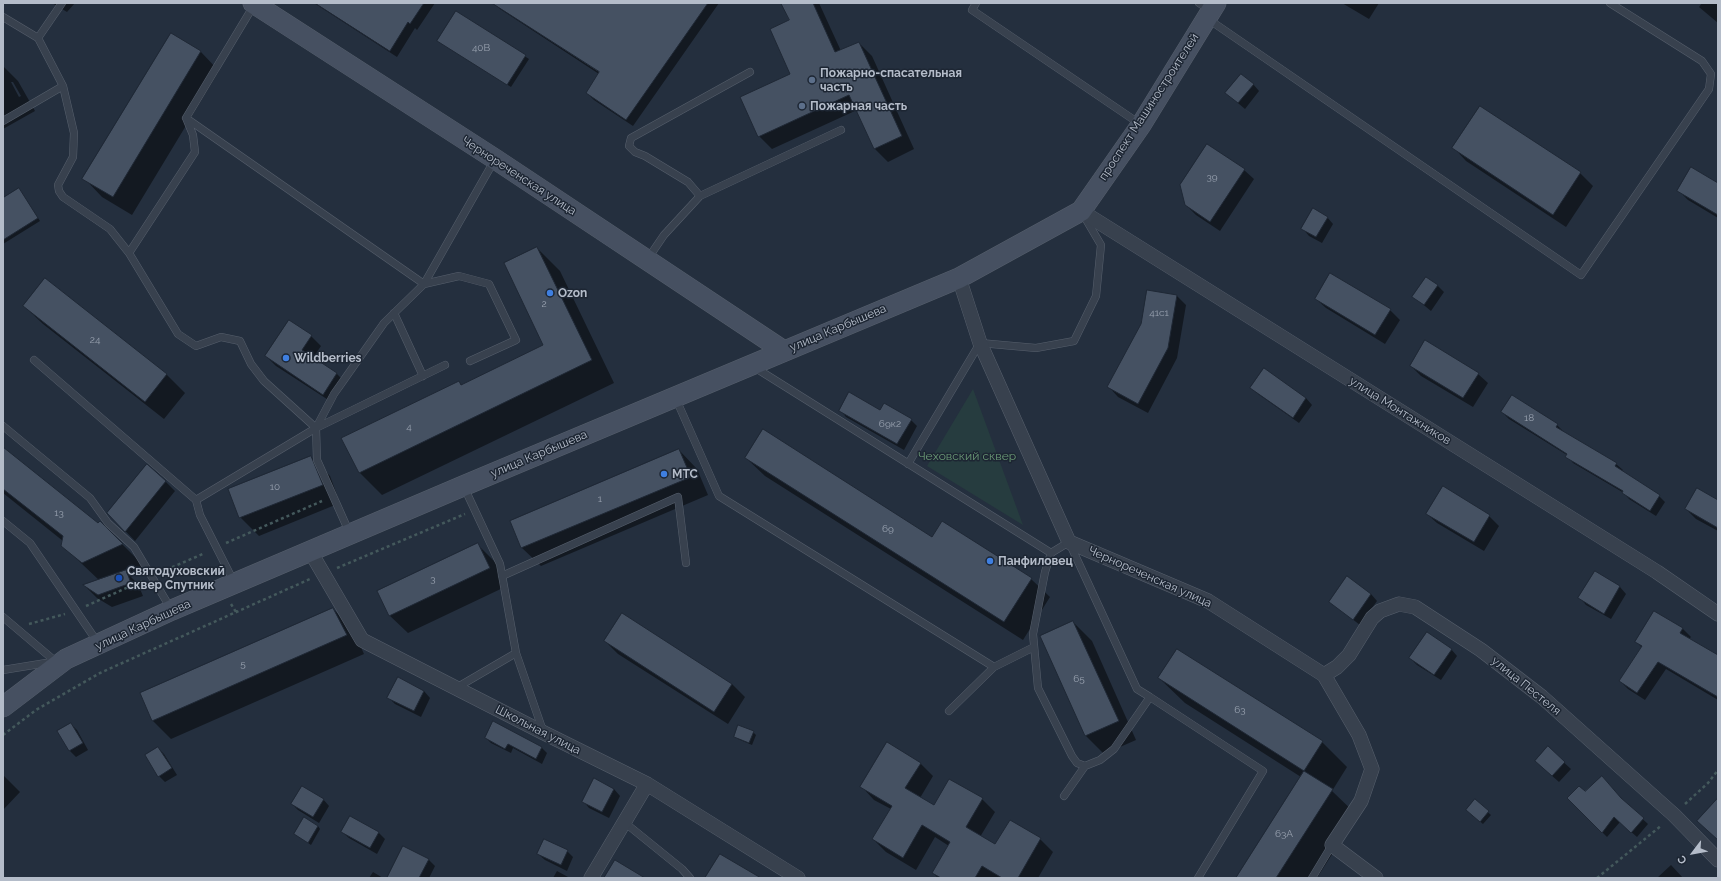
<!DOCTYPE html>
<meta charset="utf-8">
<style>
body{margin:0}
#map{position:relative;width:1721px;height:881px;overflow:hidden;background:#242f3e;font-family:Raleway,sans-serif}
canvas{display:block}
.frame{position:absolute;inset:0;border:4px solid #b4bcc9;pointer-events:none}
.north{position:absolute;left:1673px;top:833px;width:40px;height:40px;-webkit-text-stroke:3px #1d2633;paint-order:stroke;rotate:238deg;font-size:11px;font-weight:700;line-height:16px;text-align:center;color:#b4bcc9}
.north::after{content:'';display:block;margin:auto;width:14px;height:18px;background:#b4bcc9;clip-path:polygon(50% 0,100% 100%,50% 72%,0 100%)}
</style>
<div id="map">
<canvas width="1721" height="881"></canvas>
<div class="frame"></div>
<div class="north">С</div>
</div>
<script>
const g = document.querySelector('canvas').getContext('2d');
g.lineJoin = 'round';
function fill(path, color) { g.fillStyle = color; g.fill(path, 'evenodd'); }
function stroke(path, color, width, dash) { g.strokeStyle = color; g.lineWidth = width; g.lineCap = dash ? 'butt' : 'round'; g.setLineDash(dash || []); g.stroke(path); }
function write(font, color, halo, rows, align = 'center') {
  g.font = font + ' Raleway,sans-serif'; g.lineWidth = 3; g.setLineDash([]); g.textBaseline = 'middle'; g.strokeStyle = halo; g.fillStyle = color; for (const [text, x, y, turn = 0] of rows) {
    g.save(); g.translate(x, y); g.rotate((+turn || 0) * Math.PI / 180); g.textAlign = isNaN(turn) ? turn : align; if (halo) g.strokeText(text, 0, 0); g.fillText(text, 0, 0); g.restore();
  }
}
fill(new Path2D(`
 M 973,389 L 1023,525 L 927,466 Z`), '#263c3f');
fill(new Path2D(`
 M 52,3 L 75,3 L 67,12 Z
 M 314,3 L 435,3 L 417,30 L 415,28 L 397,57 Z
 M 493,3 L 719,3 L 633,126 L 594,100 L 587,93 L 599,74 L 500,9 Z
 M 782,3 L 819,3 L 841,51 L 859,43 L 872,56 L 914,149 L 888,162 L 875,149 L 857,110 L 772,149 L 759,136 L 792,74 L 791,21 Z
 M 1342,3 L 1379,3 L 1369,19 Z
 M 1702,3 L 1718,3 L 1718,23 L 1699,7 Z
 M 456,12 L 529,59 L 511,87 L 441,43 Z
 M 171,34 L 201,52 L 219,71 L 132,215 L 102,197 L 84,178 Z
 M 3,66 L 18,81 L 35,111 L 3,129 ZM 11,82 L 13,82 L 21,96 L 19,97 Z
 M 1253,84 L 1259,91 L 1245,109 L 1226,93 Z
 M 1481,107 L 1580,173 L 1593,186 L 1566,227 L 1466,161 L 1454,148 Z
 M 1244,170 L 1254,179 L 1220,231 L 1196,215 L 1186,205 Z
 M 1718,184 L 1718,218 L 1688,200 L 1678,190 Z
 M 21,192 L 40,221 L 3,244 L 3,199 Z
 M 1327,217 L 1333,224 L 1322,243 L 1309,236 L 1303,229 Z
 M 537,248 L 560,271 L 614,383 L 382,495 L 359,472 L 459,382 L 462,385 L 545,346 Z
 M 1437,285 L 1444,292 L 1431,311 L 1414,297 Z
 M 1177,296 L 1186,305 L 1177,358 L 1148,413 L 1118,397 L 1109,387 Z
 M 1316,299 L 1390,310 L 1400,320 L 1385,344 L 1326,308 Z
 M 24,306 L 166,374 L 185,393 L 164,419 L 43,324 Z
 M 311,336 L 321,346 L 313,358 L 336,373 L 346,383 L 333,403 L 276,366 L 266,356 Z
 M 1411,366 L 1478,374 L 1488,383 L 1473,407 L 1421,376 Z
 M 1251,388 L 1306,398 L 1312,405 L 1299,423 L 1258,394 Z
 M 840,410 L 880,411 L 911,420 L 917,426 L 904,450 L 846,417 Z
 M 1502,412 L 1557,425 L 1563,431 L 1563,432 L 1616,464 L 1623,470 L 1622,472 L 1659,496 L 1665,502 L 1656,516 L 1629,499 L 1624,493 L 1573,463 L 1567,455 L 1509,419 Z
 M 3,449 L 99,525 L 100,522 L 147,569 L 131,577 L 138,584 L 143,596 L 112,607 L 97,598 L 85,586 L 100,581 L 63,546 L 63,541 L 3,493 Z
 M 679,450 L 697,469 L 708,495 L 541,566 L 522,548 L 511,522 Z
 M 311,457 L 330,476 L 340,503 L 259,536 L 240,517 Z
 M 746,458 L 1031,579 L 1050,597 L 1023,640 L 765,476 Z
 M 166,482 L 175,491 L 135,541 L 108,513 Z
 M 1718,501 L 1718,531 L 1696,519 L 1686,509 Z
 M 1427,514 L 1489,516 L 1499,526 L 1484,551 L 1437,523 Z
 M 478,545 L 496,563 L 507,586 L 408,633 L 389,615 Z
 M 1595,573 L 1620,587 L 1626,594 L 1611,619 L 1586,605 L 1580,598 Z
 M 1371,594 L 1377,601 L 1360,625 L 1330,602 Z
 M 333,609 L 352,627 L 364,654 L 171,739 L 153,721 L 141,694 Z
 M 1654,612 L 1683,629 L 1691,637 L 1689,639 L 1718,656 L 1718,700 L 1666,669 L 1645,700 L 1628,689 L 1620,681 L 1642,648 L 1637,642 Z
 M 622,614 L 732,684 L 745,697 L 728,724 L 618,654 L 605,641 Z
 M 1073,622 L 1092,641 L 1136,740 L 1104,754 L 1086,736 L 1041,636 Z
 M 1451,649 L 1457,656 L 1441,680 L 1417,665 L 1410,658 Z
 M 1159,678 L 1322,742 L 1347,767 L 1332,791 L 1357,815 L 1317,878 L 1237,878 L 1301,777 L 1185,703 Z
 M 398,679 L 424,691 L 430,698 L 421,717 L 395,704 L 389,698 Z
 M 494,722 L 542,748 L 547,753 L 542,764 L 513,748 L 511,753 L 491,743 L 486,738 Z
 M 71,724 L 77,730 L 88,750 L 76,757 L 70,751 L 58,731 Z
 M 753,732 L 756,735 L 752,745 L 738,739 L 735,736 Z
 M 158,748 L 164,754 L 177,775 L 165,782 L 159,776 Z
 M 1548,748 L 1571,769 L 1559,782 L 1542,767 Z
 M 920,763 L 933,776 L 920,798 L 934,806 L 982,799 L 995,812 L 980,837 L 995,846 L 1040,839 L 1053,852 L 1038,878 L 938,878 L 933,873 L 949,846 L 935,837 L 916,870 L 886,852 L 873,839 L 891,809 L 874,800 L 862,787 Z
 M 3,775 L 20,792 L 3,810 Z
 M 594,779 L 614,789 L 620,796 L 609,818 L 589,808 L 583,801 Z
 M 1584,792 L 1624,802 L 1648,824 L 1637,837 L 1620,822 L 1607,837 L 1568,798 Z
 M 323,799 L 329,806 L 319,823 L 298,810 L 292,804 Z
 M 1475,801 L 1491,815 L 1483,824 L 1470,813 Z
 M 350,817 L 379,833 L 385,839 L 377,854 L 349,838 L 342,832 Z
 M 318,826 L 320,829 L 311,845 L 295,834 Z
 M 404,847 L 429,860 L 435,866 L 429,878 L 416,878 Z
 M 567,851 L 573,857 L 567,871 L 545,860 L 538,854 Z
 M 1671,865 L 1683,878 L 1657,878 Z
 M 557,871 L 568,877 L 569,878 L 553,878 Z
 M 373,872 L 383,878 L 369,878 Z`), '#0007');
const building = new Path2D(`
 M 315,3 L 424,3 L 410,24 L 408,22 L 390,51 Z
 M 492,3 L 708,3 L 626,120 L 586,93 L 599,72 Z
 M 781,3 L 813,3 L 835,52 L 859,42 L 902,136 L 874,149 L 849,95 L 758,137 L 740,97 L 790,74 L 770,29 L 789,20 Z
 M 456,11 L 526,55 L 507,85 L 437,41 Z
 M 171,33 L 201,51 L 113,197 L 82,179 Z
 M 1241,74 L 1254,84 L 1238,103 L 1225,93 Z
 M 1480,106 L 1581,172 L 1553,215 L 1452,148 Z
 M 1207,144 L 1245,169 L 1210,222 L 1185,205 L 1180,185 Z
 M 1691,167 L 1718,183 L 1718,215 L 1677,191 Z
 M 19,188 L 38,218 L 3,240 L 3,198 Z
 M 1313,208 L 1328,217 L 1316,237 L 1301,229 Z
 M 537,247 L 592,360 L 359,473 L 341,438 L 459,381 L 461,385 L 543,345 L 504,263 Z
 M 1330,273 L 1391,309 L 1375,335 L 1315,299 Z
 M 1426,277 L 1438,285 L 1424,305 L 1412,297 Z
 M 45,278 L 167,374 L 145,402 L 23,306 Z
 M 1147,290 L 1177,295 L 1168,348 L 1138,404 L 1107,387 L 1141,324 Z
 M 289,320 L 312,335 L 302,350 L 337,373 L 323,395 L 265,356 Z
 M 1425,340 L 1479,373 L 1463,398 L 1410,366 Z
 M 1264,368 L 1306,398 L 1293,418 L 1250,388 Z
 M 849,392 L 880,410 L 884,403 L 912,419 L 897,444 L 839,411 Z
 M 1512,395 L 1558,424 L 1556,427 L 1617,463 L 1615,466 L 1660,495 L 1650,511 L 1622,493 L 1623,491 L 1565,457 L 1567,454 L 1501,412 Z
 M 763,429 L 932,537 L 942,521 L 1032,578 L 1004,622 L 745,458 Z
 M 3,447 L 98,523 L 100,521 L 123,544 L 82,563 L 61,546 L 63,536 L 3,489 Z
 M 679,449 L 691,477 L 521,548 L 510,521 Z
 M 311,456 L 323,485 L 239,518 L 228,489 Z
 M 147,464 L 166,481 L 125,532 L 107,513 Z
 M 1443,486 L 1490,515 L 1474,542 L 1426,514 Z
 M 1697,488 L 1718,500 L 1718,528 L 1685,509 Z
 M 478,543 L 490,568 L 389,616 L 377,591 Z
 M 126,570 L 131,583 L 98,595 L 83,585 Z
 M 1595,571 L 1620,586 L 1604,614 L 1578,598 Z
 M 1347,576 L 1371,594 L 1353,620 L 1329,602 Z
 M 333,608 L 347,635 L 152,721 L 140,693 Z
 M 1654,611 L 1683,628 L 1680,633 L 1718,655 L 1718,697 L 1658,662 L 1637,693 L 1619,681 L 1642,646 L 1635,642 Z
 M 622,613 L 732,684 L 714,712 L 604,641 Z
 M 1073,621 L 1119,721 L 1085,736 L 1040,636 Z
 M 1427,632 L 1452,649 L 1434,675 L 1409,658 Z
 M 1177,649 L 1323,741 L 1304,771 L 1158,678 Z
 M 398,677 L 424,691 L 414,711 L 387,698 Z
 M 493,721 L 542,747 L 536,759 L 508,744 L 505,749 L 485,738 Z
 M 71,723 L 83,743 L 69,751 L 57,731 Z
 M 738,725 L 754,731 L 749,743 L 734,737 Z
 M 887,742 L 921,763 L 905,788 L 934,805 L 949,779 L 983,798 L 966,827 L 995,844 L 1010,820 L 1041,838 L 1018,878 L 1002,878 L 982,866 L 975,878 L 941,878 L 932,873 L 950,842 L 922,825 L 903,858 L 872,839 L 892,806 L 860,787 Z
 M 1548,746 L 1565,762 L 1552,776 L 1535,761 Z
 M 158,747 L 172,768 L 158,777 L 145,755 Z
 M 1304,771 L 1333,789 L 1276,878 L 1236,878 Z
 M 1602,776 L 1621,798 L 1644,818 L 1631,833 L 1614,817 L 1602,833 L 1567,798 L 1579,786 L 1585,791 Z
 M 594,778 L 614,789 L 602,812 L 582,802 Z
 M 302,786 L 324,799 L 313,817 L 291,804 Z
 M 1718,798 L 1718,840 L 1697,821 Z
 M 1475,799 L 1489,811 L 1480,822 L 1466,810 Z
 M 350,816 L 379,832 L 370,848 L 341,832 Z
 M 304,817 L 318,826 L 308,843 L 294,834 Z
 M 544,839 L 568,850 L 561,865 L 537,854 Z
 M 403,846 L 429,859 L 419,878 L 387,878 Z
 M 720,854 L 761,878 L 705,878 Z
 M 615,860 L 645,878 L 604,878 Z`);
fill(building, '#455162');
stroke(building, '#1f2835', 1);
const service = new Path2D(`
 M 976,3 L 972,10 L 1140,124
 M 1199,3 L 1211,11
 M 3,17 L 38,38 L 63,86 L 74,133 L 73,157 L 58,185 L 59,191 L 63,197 L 110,229 L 129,253 L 195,152 L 193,135 L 186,118 L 254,5
 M 1208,19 L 1581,275 L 1709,89 L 1711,74 L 1702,61 L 1610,3
 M 38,38 L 62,3
 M 186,118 L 424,284 L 459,276 L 489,284 L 516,340 L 470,361
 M 3,121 L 63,86
 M 700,196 L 688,182 L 645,156 L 635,152 L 629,146 L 631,138 L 750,72
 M 129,253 L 178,334 L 196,346 L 221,337 L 240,341 L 251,364 L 264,381 L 316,428
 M 647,260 L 664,235 L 700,196 L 841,130
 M 394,313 L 423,376
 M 34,360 L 196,500 L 200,515 L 234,582
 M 754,367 L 1051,553
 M 676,399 L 719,496 L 994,667 L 1034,647
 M 3,426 L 90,498 L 108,523 L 134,547 L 171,609
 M 908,464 L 980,343 L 1036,348 L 1074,341 L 1096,296 L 1101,245 L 1084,216
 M 464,487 L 500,564 L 516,653 L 543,731
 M 196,500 L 316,428 L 445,365
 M 3,521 L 30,543 L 98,643
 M 350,534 L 317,460 L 316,428 L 334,394 L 384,323 L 424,284 L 494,161
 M 502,576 L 678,497 L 686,563
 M 3,617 L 55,661
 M 3,670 L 52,662
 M 456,688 L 516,653
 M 1150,697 L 1114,749 L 1100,760 L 1085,766 L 1077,763 L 1072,756 L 1038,688 L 1033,634 L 1045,572 L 1051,553 L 1069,542 L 1137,689 L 1150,697 L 1263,771 L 1198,878
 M 949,711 L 994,667
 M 1064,796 L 1085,766
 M 624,822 L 682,869 L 690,878
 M 1312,878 L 1332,845`);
const minor = new Path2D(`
 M 1081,211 L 1657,572 L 1718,614
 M 959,278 L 980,343 L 1069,542 L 1208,601 L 1324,675 L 1359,735 L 1372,769 L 1361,801 L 1332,845 L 1376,878
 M 310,551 L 362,640 L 544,733 L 647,784 L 798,878
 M 1324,675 L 1337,667 L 1349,655 L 1372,618 L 1380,611 L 1399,604 L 1415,607 L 1481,650 L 1542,697 L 1674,815 L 1718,860
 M 591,878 L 647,784`);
const secondary = new Path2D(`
 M 253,3 L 495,159 L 784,351
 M 3,707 L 66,659 L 172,610 L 463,486 L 959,278 L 1081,211 L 1141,125 L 1216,3`);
stroke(service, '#565f6c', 8);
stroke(minor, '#565f6c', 15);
stroke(secondary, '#565f6c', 21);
stroke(new Path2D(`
 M 226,543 L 322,501
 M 337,568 L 465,514
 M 161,572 L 205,553
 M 231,604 L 236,612
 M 86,606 L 142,581
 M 29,624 L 65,614
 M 3,735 L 36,710 L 100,673 L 310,579
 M 1685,804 L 1708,783 L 1718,770
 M 1597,878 L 1662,825`), '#44595c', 2.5, [3, 3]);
stroke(service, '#38414e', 7);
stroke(minor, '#38414e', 14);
stroke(secondary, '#465061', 20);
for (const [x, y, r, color] of [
 [812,80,4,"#5c6f8a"],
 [802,106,4,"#5c6f8a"],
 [550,293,4,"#3f7fe0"],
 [286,358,4,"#3f7fe0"],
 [664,474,4,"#3f7fe0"],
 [990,561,4,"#3f7fe0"],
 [119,578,4,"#1a4fb4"]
]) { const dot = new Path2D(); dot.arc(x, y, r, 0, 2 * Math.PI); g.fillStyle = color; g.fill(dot); stroke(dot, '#1d2633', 1.5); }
write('10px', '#98a1af', null, [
 ["40В",481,48],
 ["39",1212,177],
 ["2",544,304],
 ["41с1",1159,313],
 ["24",95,340],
 ["18",1529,418],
 ["69к2",890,424],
 ["4",409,427],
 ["10",275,487],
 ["1",600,499],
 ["13",59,513],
 ["69",888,529],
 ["3",433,579],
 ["5",243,664],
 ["65",1079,679],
 ["63",1240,710],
 ["63А",1284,834]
]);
write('bold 12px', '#b4bcc9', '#1d2633', [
 ["Пожарно-спасательная",820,73],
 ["часть",820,87],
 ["Пожарная часть",810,106],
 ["Ozon",558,293],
 ["Wildberries",294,358],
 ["МТС",672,474],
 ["Панфиловец",998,561],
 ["Святодуховский",127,571],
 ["сквер Спутник",127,585]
], 'left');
write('12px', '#b4bcc9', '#1d2633', [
 ["проспект Машиностроителей",1149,107,-57],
 ["Чернореченская улица",519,176,33],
 ["улица Карбышева",838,328,-23],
 ["улица Монтажников",1400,411,32],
 ["улица Карбышева",539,454,-23],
 ["Чернореченская улица",1150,577,24],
 ["улица Карбышева",143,625,-25],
 ["улица Пестеля",1526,686,39],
 ["Школьная улица",538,730,27]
]);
write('12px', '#6b9a76', '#1d2633', [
 ["Чеховский сквер",967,456]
]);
</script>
